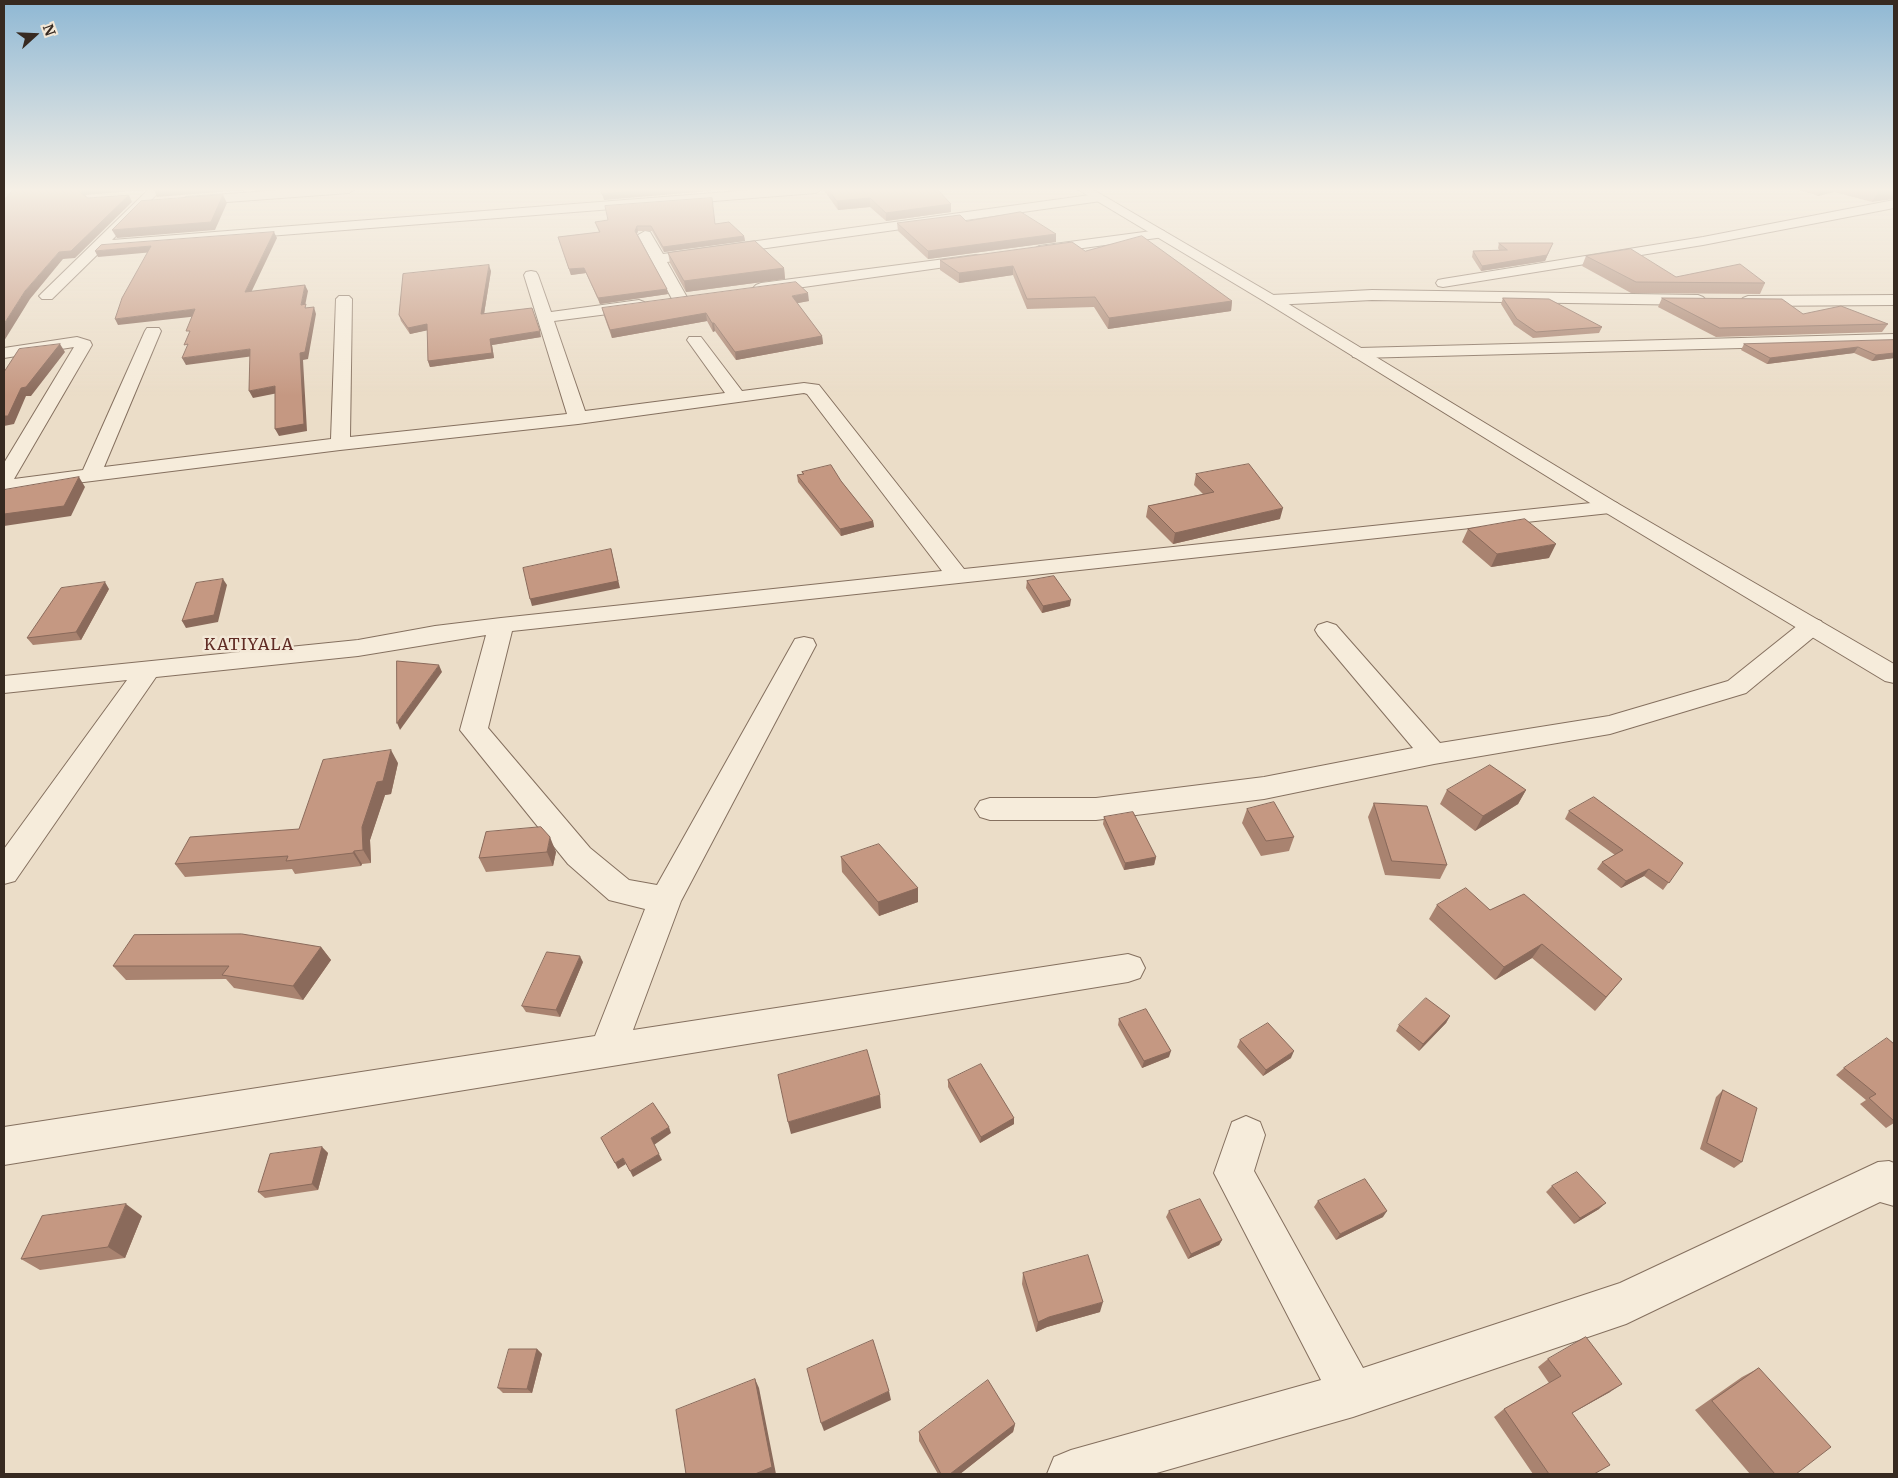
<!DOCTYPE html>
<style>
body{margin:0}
#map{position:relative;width:1898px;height:1478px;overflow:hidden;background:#ebddc8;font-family:Merriweather,serif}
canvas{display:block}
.frame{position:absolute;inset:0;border:5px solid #372a21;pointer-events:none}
.north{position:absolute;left:10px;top:10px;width:50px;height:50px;-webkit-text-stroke:4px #f3e8d7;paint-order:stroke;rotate:70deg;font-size:14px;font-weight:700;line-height:20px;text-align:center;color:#372a21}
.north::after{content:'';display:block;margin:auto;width:18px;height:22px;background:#372a21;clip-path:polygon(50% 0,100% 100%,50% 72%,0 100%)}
</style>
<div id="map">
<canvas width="1898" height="1478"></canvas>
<div class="frame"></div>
<div class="north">N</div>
</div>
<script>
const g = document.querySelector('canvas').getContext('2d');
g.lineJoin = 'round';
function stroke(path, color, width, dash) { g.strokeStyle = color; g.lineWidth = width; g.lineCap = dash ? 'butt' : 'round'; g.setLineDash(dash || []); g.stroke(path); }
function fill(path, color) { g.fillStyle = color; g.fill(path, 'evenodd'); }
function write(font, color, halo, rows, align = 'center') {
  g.font = font + ' Merriweather,serif'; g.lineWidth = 5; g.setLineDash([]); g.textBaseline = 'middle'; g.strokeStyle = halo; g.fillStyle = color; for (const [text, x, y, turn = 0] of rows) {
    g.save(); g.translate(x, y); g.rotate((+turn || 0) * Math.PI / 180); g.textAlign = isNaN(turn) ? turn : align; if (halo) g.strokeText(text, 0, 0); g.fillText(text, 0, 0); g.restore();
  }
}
const minor = new Path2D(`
 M 149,189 L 162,189 L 112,240 L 766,189 L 822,189 L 816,193 L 103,249 L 52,299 L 42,299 L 39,296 L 42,293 Z
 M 296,189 L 355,189 L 349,193 L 186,205 L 180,201 L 186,197 Z
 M 1097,194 L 1101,195 L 1103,198 L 1101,201 L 667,262 L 688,299 L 685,302 L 675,302 L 672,299 L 638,235 L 645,231 L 650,232 L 663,254 Z
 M 1894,200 L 1894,208 L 1703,245 L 1443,287 L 1438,286 L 1436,283 L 1438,280 L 1443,279 L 1703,237 Z
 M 1159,230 L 1164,231 L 1166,234 L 1164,237 L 1039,254 L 1032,250 L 1039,246 Z
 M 976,255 L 981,256 L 983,259 L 981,262 L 761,293 L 756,291 L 753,288 L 756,285 L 761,283 Z
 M 531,271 L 536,272 L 538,275 L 551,312 L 639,300 L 644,302 L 647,305 L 644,308 L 639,310 L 554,321 L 585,411 L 725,393 L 687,340 L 689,337 L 701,337 L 742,391 L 804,383 L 819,385 L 964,569 L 1610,501 L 1617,503 L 1621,507 L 1617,511 L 1610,513 L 512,631 L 488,728 L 590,848 L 629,880 L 657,885 L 795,639 L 804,637 L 813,639 L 816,645 L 681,901 L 633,1030 L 1128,954 L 1140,958 L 1145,968 L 1140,978 L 1128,982 L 4,1165 L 4,1127 L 595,1036 L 645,909 L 609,900 L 568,864 L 460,730 L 486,635 L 358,656 L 156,677 L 15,881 L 4,884 L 4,849 L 127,680 L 4,693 L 4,676 L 358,640 L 435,626 L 501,618 L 942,571 L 807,394 L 804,393 L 578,424 L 340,450 L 4,492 L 4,463 L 74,347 L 4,358 L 4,348 L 77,337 L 90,341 L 92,345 L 14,479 L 83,470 L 145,331 L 147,328 L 159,328 L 161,331 L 104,467 L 331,439 L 336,299 L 339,296 L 349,296 L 352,299 L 350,437 L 567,414 L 524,275 L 526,272 Z
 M 1372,290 L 1698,295 L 1703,297 L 1706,300 L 1703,303 L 1698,305 L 1372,300 L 1272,305 L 1267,303 L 1264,300 L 1267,297 L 1272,295 Z
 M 1894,295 L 1894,305 L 1748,306 L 1743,304 L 1740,301 L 1743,298 L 1748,296 Z
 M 1894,334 L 1894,344 L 1359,358 L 1353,357 L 1351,353 L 1353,349 L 1359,348 Z
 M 1812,618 L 1821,621 L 1824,626 L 1821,631 L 1746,693 L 1610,734 L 1434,764 L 1264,799 L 1096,820 L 990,820 L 980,817 L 975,809 L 980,801 L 990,798 L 1096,798 L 1264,777 L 1413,748 L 1318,635 L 1315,630 L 1318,625 L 1327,622 L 1336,625 L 1440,743 L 1609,716 L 1728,681 L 1803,621 Z
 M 1246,1116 L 1260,1122 L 1265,1135 L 1254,1171 L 1363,1368 L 1620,1283 L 1878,1162 L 1889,1161 L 1894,1163 L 1894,1206 L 1880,1202 L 1626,1324 L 1353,1417 L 1153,1474 L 1047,1474 L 1054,1457 L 1071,1450 L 1321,1380 L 1214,1173 L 1232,1122 Z`);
const tertiary = new Path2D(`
 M 1077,189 L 1092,189 L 1277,297 L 1617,503 L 1894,664 L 1894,683 L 1885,681 L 1603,511 L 1267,303 Z`);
stroke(minor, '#85705f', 2);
stroke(tertiary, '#85705f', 2);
fill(minor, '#f6ecdb');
fill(tertiary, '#f6ecdb');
fill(new Path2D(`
 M 823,189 L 937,189 L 951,204 L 951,212 L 886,221 L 870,207 L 838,210 Z
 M 1797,189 L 1894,189 L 1872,202 L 1834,192 L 1818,196 Z
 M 595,222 L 715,224 L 744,236 L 745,241 L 664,252 L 652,231 L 638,231 L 637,234 L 668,294 L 600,304 L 586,273 L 571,275 L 558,237 L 599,232 Z
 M 897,223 L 1056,234 L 1056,242 L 928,259 L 898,231 Z
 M 1499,243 L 1553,243 L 1545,261 L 1481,271 L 1472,257 L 1473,251 L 1499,250 L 1498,248 Z
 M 1085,251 L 1232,301 L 1231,311 L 1108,329 L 1094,307 L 1027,309 L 1013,275 L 959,283 L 940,270 L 940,260 Z
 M 668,253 L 784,268 L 785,279 L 686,292 L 670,263 Z
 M 1586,256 L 1676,277 L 1765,283 L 1760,294 L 1631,293 L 1582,266 Z
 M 491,271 L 484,314 L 541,337 L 492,345 L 494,358 L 430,367 L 428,361 L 427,330 L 410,334 L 401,321 L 399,315 Z
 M 1503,298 L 1602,327 L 1599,333 L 1533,338 L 1514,325 L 1501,304 Z
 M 1662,298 L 1803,314 L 1888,324 L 1882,332 L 1716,337 L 1658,307 Z
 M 809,301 L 797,303 L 822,336 L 823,344 L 736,360 L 715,331 L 713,332 L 707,321 L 612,338 L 604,316 L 602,308 Z
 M 1894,340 L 1894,358 L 1872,361 L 1854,353 L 1767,364 L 1741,350 L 1744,344 Z
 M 802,472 L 841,481 L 873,521 L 874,527 L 841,536 L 798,482 L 797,475 L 803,475 Z
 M 1196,474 L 1280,519 L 1173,544 L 1146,517 L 1148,506 L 1203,494 L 1194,485 Z
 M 1468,529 L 1549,558 L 1491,567 L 1462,542 Z
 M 1027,581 L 1070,606 L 1042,613 L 1026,588 Z
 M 109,589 L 81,640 L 33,645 L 27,638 Z
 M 398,763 L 391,794 L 385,795 L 370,840 L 371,863 L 362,864 L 361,866 L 295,874 L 292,869 L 185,877 L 175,864 L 299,829 Z
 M 1447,790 L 1526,790 L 1518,804 L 1475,831 L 1440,804 Z
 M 1374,803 L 1447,865 L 1440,879 L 1385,875 L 1368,817 Z
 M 1247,809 L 1294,837 L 1289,851 L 1261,856 L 1242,823 Z
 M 1569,811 L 1683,863 L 1663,890 L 1644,876 L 1621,888 L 1597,869 L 1602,862 L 1615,855 L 1565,819 Z
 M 1104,817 L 1156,857 L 1154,865 L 1124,870 L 1103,824 Z
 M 486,832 L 556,852 L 553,866 L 486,872 L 479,858 Z
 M 841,857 L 918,888 L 918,902 L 879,916 L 842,872 Z
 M 1437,905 L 1490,910 L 1622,979 L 1595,1011 L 1532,958 L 1495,980 L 1429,919 Z
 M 321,947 L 331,960 L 303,1000 L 234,988 L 226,979 L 126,980 L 113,966 Z
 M 583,962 L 560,1017 L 526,1012 L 522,1006 Z
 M 1450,1016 L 1446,1023 L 1419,1051 L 1396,1031 L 1399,1025 Z
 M 1119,1019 L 1169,1057 L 1142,1068 L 1118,1025 Z
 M 1240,1040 L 1291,1058 L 1263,1076 L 1237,1047 Z
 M 1894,1044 L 1894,1123 L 1886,1128 L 1860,1104 L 1866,1100 L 1836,1075 L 1844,1068 Z
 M 948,1080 L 1014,1118 L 1014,1124 L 980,1143 L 948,1087 Z
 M 1723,1090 L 1742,1162 L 1734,1168 L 1700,1149 L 1716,1097 Z
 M 322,1147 L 328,1153 L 318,1190 L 265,1198 L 258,1192 Z
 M 1552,1186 L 1599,1209 L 1574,1224 L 1546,1192 Z
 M 1318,1201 L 1383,1217 L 1336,1240 L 1314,1207 Z
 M 1169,1211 L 1222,1240 L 1219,1245 L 1188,1259 L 1166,1217 Z
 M 142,1216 L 125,1258 L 40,1270 L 21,1259 Z
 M 1023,1273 L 1100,1312 L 1047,1327 L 1036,1332 L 1022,1284 Z
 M 537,1349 L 542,1354 L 532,1393 L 503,1393 L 498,1388 Z
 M 1548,1359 L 1610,1392 L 1572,1413 L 1594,1474 L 1533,1474 L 1494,1417 L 1504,1409 L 1549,1383 L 1538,1367 Z
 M 1759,1368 L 1796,1474 L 1750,1474 L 1695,1410 L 1742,1377 Z
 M 1015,1424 L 1013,1432 L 960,1474 L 938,1474 L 919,1441 L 919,1432 Z`), '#a98370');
fill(new Path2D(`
 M 82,189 L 146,189 L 145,190 L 86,195 L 84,200 L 81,193 Z
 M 164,189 L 257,189 L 157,197 L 154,190 Z
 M 661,189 L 711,189 L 711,191 L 604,200 L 602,194 Z
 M 1821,189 L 1835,189 L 1834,192 L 1818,196 Z
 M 1880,189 L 1894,189 L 1894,199 L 1872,202 Z
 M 129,195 L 132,202 L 75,258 L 63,259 L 30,299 L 4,341 L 4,324 L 25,291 L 59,252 Z
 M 223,195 L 227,203 L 215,230 L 117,238 L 112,230 Z
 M 870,198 L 870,207 L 838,210 L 837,201 Z
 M 951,204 L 951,212 L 886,221 L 886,213 Z
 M 637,226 L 638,231 L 636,236 L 635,231 Z
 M 274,232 L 277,238 L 248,299 L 245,292 Z
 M 1056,234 L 1056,242 L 928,259 L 928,251 Z
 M 744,236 L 745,241 L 664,252 L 663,247 Z
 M 1553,243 L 1545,261 L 1481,271 L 1482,266 Z
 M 151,246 L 154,252 L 98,257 L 95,251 Z
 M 489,265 L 491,271 L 483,320 L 481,314 Z
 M 1013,266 L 1013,275 L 959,283 L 959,273 Z
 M 584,268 L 586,273 L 571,275 L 569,269 Z
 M 784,268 L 785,279 L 686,292 L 684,281 Z
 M 305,285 L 308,291 L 304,311 L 301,305 Z
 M 667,289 L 668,294 L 600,304 L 598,298 Z
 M 808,293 L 809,301 L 793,304 L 792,296 Z
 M 1232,301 L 1231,311 L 1108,329 L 1109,318 Z
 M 314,307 L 316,314 L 308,359 L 303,360 L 307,431 L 279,436 L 275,429 Z
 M 195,309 L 199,316 L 118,325 L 115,319 Z
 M 706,313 L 707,321 L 612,338 L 610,330 Z
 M 712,323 L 714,323 L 715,331 L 713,332 Z
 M 427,324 L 429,330 L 410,334 L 408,328 Z
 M 540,331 L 541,337 L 492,345 L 494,358 L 430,367 L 428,361 L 490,339 Z
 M 822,336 L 823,344 L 736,360 L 735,352 Z
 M 60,344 L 65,352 L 31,396 L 26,396 L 14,424 L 4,426 L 4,416 L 21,388 Z
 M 1858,347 L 1854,353 L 1767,364 L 1770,358 Z
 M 250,349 L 254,356 L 186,365 L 182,358 Z
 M 1894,353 L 1894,358 L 1872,361 L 1876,355 Z
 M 275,386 L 278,393 L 253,398 L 249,391 Z
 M 79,477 L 85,487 L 71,516 L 4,526 L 4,514 Z
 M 1283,508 L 1280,519 L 1173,544 L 1175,533 Z
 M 873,521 L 874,527 L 841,536 L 840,529 Z
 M 1556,544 L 1549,558 L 1491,567 L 1497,554 Z
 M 611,549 L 620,588 L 532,606 L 530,599 Z
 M 223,579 L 227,585 L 218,622 L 186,628 L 182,621 Z
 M 105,582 L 109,589 L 81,640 L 76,632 Z
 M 1071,600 L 1070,606 L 1042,613 L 1043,606 Z
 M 439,665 L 442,672 L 400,730 L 397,723 Z
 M 391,750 L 398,763 L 391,794 L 385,795 L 370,840 L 371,863 L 363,850 L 362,827 L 377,782 Z
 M 1526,790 L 1518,804 L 1475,831 L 1483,816 Z
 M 550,837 L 556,852 L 553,866 L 547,852 Z
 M 354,851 L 362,864 L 361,866 L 353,853 Z
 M 1156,857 L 1154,865 L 1124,870 L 1125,863 Z
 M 1649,869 L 1644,876 L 1621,888 L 1626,881 Z
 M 918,888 L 918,902 L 879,916 L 878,902 Z
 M 1542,944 L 1532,958 L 1495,980 L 1504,967 Z
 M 321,947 L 331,960 L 303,1000 L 293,986 Z
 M 580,956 L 583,962 L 560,1017 L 556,1010 Z
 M 1622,979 L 1610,993 L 1595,1011 L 1606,997 Z
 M 1450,1016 L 1446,1023 L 1419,1051 L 1423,1044 Z
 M 1171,1051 L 1169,1057 L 1142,1068 L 1144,1061 Z
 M 1294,1051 L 1291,1058 L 1263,1076 L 1266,1070 Z
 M 880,1095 L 881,1108 L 791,1134 L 788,1122 Z
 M 1014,1118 L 1014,1124 L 980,1143 L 981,1137 Z
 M 669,1127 L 671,1133 L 654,1145 L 651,1138 Z
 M 322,1147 L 328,1153 L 318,1190 L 312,1184 Z
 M 659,1154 L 662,1160 L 633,1177 L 630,1171 Z
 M 623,1158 L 626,1164 L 618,1169 L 615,1163 Z
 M 1606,1203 L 1599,1209 L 1574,1224 L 1580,1218 Z
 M 126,1204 L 142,1216 L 125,1258 L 108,1247 Z
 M 1387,1211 L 1383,1217 L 1336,1240 L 1340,1234 Z
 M 1222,1240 L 1219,1245 L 1188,1259 L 1191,1254 Z
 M 1103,1302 L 1100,1312 L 1047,1327 L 1036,1332 L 1038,1322 L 1049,1317 Z
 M 537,1349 L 542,1354 L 532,1393 L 527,1389 Z
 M 755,1379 L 759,1388 L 776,1474 L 755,1474 Z
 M 1622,1384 L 1610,1392 L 1560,1420 L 1572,1413 Z
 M 889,1391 L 891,1400 L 824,1431 L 821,1423 Z
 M 1015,1424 L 1013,1432 L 960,1474 L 950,1474 Z`), '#8a6a5b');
const building = new Path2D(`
 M 14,189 L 82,189 L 81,193 L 88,198 L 129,195 L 71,251 L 59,252 L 25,291 L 4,324 L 4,200 L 5,199 Z
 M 601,189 L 661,189 L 602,194 Z
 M 828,189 L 937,189 L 951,204 L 886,213 L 870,198 L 837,201 Z
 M 223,195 L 211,222 L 112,230 L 141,201 Z
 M 712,198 L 715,224 L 729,222 L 744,236 L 663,247 L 651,226 L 637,226 L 635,231 L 667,289 L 598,298 L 584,268 L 569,269 L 558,237 L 600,232 L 595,222 L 608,220 L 605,206 Z
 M 1021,212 L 1056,234 L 928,251 L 897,223 L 960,215 L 966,221 Z
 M 274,232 L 245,292 L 305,285 L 301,305 L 306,304 L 305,308 L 314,307 L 305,352 L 300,353 L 304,424 L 275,429 L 275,386 L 249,391 L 250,349 L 182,358 L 188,344 L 184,345 L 190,331 L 186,331 L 195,309 L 115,319 L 122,298 L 151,246 L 95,251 L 101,245 Z
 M 1142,236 L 1232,301 L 1109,318 L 1095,297 L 1027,299 L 1013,266 L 959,273 L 940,260 L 1072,242 L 1085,251 Z
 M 755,241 L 784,268 L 684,281 L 668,253 Z
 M 1499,243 L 1553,243 L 1547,255 L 1482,266 L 1473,251 L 1507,250 Z
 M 1631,249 L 1676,277 L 1740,264 L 1765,283 L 1636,282 L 1586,256 Z
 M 489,265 L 481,314 L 532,308 L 540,331 L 490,339 L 492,353 L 428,361 L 427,324 L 408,328 L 399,315 L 403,274 Z
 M 796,282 L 808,293 L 792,296 L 822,336 L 735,352 L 714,323 L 712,323 L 706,313 L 610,330 L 602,308 Z
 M 1503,298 L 1549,299 L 1602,327 L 1536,332 L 1517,319 Z
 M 1662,298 L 1782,299 L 1803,314 L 1841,306 L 1888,324 L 1720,328 Z
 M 1894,340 L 1894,353 L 1876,355 L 1858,347 L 1770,358 L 1744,344 Z
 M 60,344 L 26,387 L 21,388 L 8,416 L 4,416 L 4,372 L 19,349 Z
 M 1249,464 L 1283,508 L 1175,533 L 1148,506 L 1214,492 L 1196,474 Z
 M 831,465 L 841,481 L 873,521 L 840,529 L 797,475 L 804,474 L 802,472 Z
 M 79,477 L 64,506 L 4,514 L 4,490 Z
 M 1525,519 L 1556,544 L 1497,554 L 1468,529 Z
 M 611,549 L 618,581 L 530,599 L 523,568 Z
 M 1054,576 L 1071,600 L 1043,606 L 1027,581 Z
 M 223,579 L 214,615 L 182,621 L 196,583 Z
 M 105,582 L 76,632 L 27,638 L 61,588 Z
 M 397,661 L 439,665 L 397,723 Z
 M 391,750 L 383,781 L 377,782 L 362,827 L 363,850 L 354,851 L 353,853 L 286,861 L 288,856 L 175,864 L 190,837 L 299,829 L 323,760 Z
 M 1490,765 L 1526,790 L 1483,816 L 1447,790 Z
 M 1594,797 L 1683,863 L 1669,883 L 1649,869 L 1626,881 L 1602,862 L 1623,850 L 1569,811 Z
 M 1274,802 L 1294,837 L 1266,841 L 1247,809 Z
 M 1374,803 L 1427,806 L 1447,865 L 1392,861 Z
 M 1133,812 L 1156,857 L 1125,863 L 1104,817 Z
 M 541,827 L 550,837 L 547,852 L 479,858 L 486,832 Z
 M 879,844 L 918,888 L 878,902 L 841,857 Z
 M 1466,888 L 1490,910 L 1524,894 L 1622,979 L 1606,997 L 1542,944 L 1504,967 L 1437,905 Z
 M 242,934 L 321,947 L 293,986 L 222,975 L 229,966 L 113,966 L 134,935 Z
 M 547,952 L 580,956 L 556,1010 L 522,1006 Z
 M 1426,998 L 1450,1016 L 1423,1044 L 1399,1025 Z
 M 1146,1009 L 1171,1051 L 1144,1061 L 1119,1019 Z
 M 1268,1023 L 1294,1051 L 1266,1070 L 1240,1040 Z
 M 1887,1038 L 1894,1044 L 1894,1121 L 1869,1098 L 1876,1094 L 1844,1068 Z
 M 867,1050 L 880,1095 L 788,1122 L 778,1075 Z
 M 981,1064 L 1014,1118 L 981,1137 L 948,1080 Z
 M 1723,1090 L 1757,1108 L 1742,1162 L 1707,1143 Z
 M 653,1103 L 669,1127 L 651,1138 L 659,1154 L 630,1171 L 623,1158 L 615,1163 L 601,1138 Z
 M 322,1147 L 312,1184 L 258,1192 L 270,1154 Z
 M 1577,1172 L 1606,1203 L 1580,1218 L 1552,1186 Z
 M 1365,1179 L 1387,1211 L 1340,1234 L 1318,1201 Z
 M 1200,1199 L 1222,1240 L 1191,1254 L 1169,1211 Z
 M 126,1204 L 108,1247 L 21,1259 L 42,1216 Z
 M 1088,1255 L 1103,1302 L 1049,1317 L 1038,1322 L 1023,1273 Z
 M 1586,1337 L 1622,1384 L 1572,1413 L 1610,1465 L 1594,1474 L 1549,1474 L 1504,1409 L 1561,1376 L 1548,1359 Z
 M 873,1340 L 889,1391 L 821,1423 L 807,1369 Z
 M 509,1349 L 537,1349 L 527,1389 L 498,1388 Z
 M 1759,1368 L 1831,1447 L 1796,1474 L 1775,1474 L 1712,1401 Z
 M 755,1379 L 772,1467 L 755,1474 L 686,1474 L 676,1410 Z
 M 988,1380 L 1015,1424 L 950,1474 L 941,1474 L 919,1432 Z`);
fill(building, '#c59882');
stroke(building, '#8a6a5b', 1);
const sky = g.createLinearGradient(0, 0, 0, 396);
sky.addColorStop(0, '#8fb8d4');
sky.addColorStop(0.48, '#f6f0e6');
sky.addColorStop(1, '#f6f0e600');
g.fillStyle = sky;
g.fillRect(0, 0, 1898, 396);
g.letterSpacing = '1px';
write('16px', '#602b24', '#f3e8d7', [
 ["KATIYALA",249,645]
]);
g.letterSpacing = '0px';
</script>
